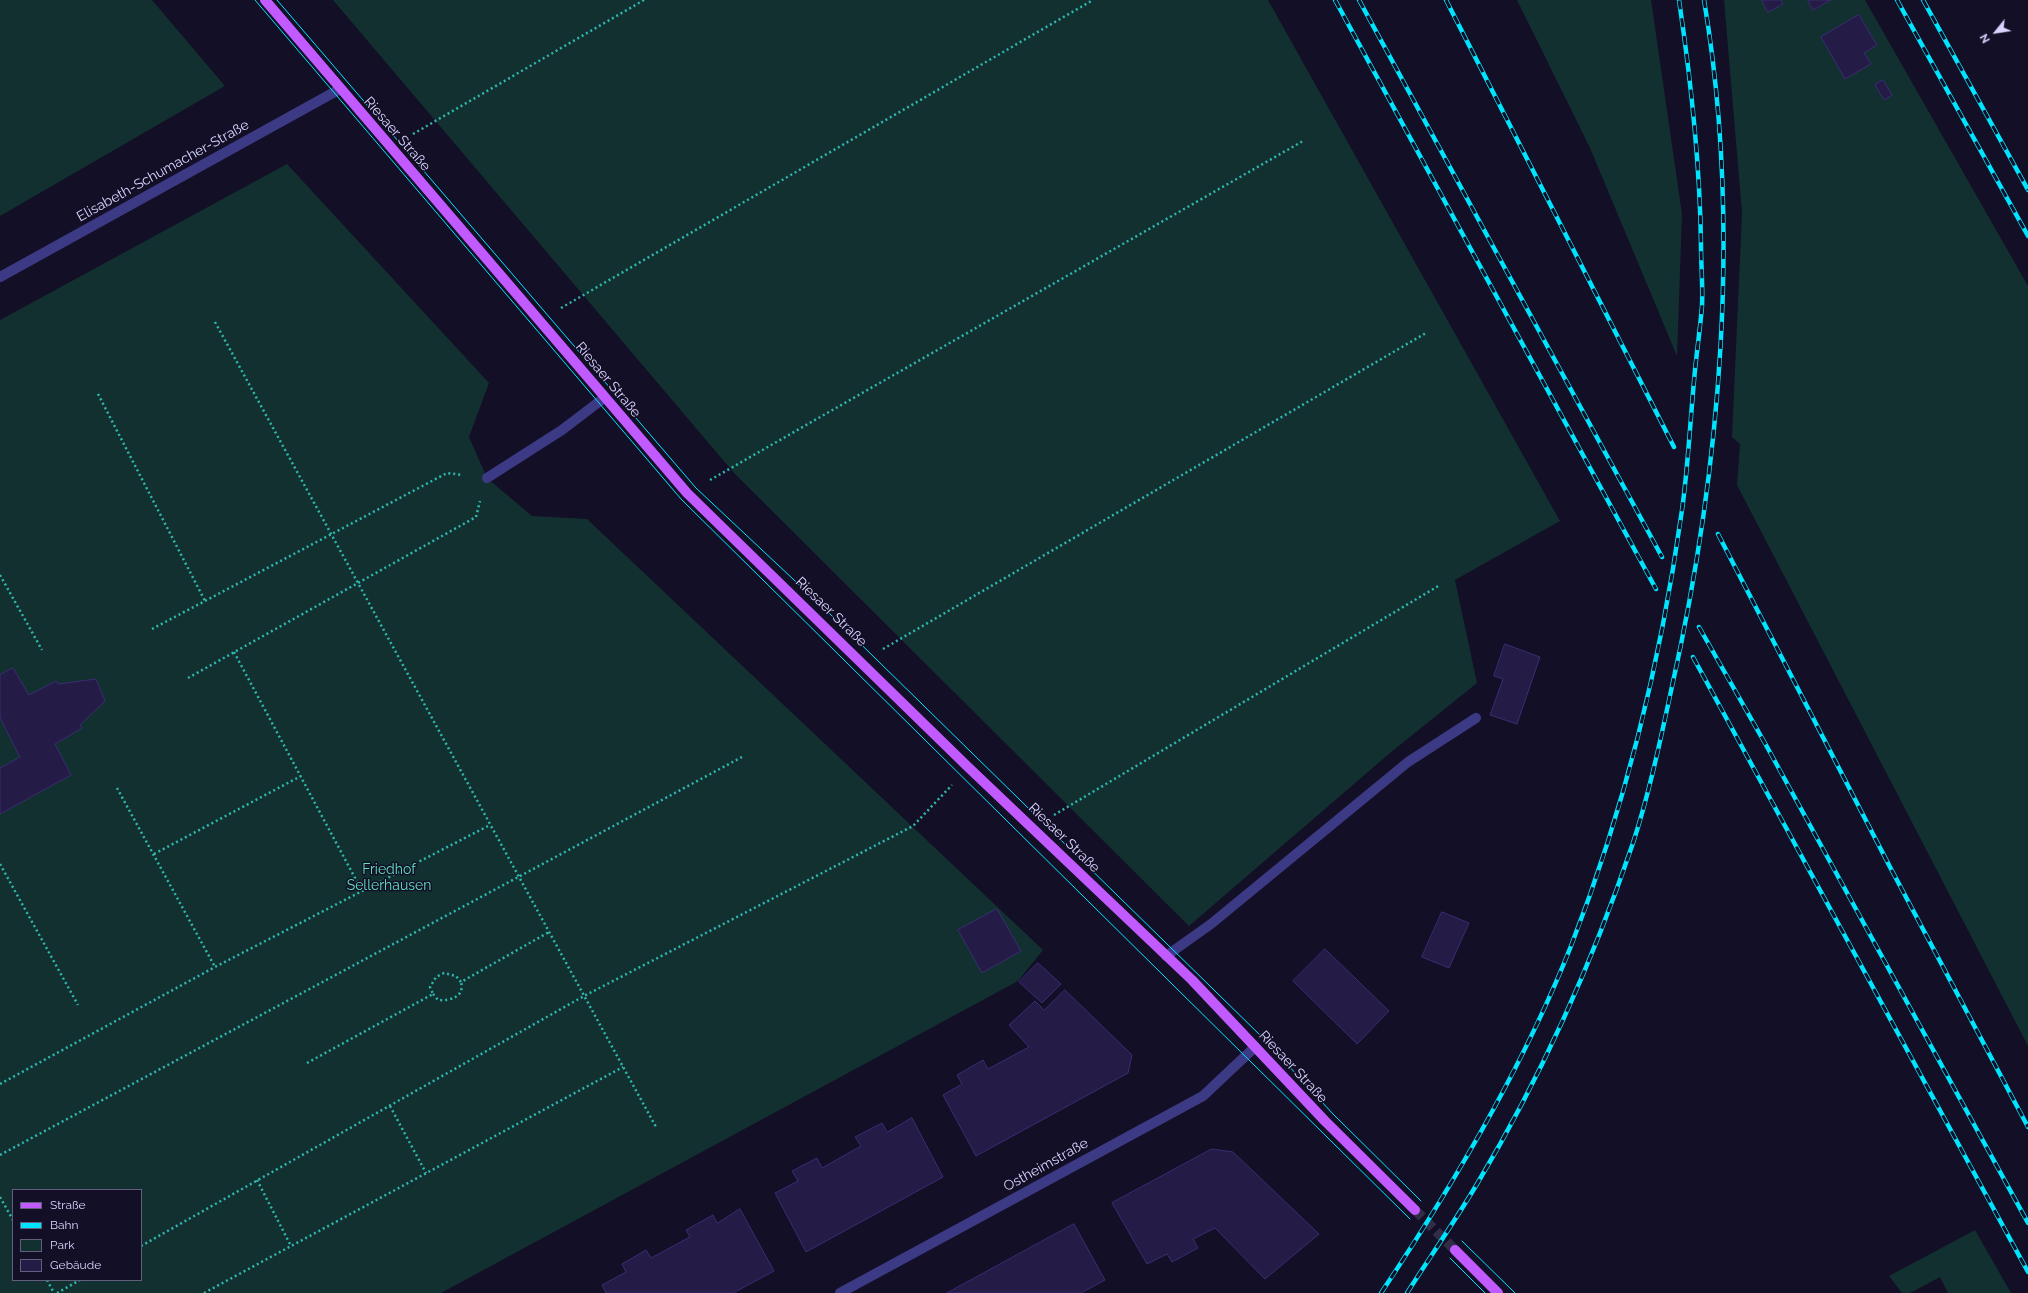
<!DOCTYPE html>
<meta charset="utf-8">
<style>
body{margin:0}
#map{position:relative;width:2028px;height:1293px;overflow:hidden;background:#130f26;font-family:Raleway,sans-serif}
canvas{display:block}
.legend{position:absolute;left:12px;top:1189px;width:130px;height:92px;box-sizing:border-box;background:#130f26;border:1px solid #625e7d;margin:0;padding:5px 7px;list-style:none;font-size:12px;color:#d9d4ff}
.legend li{display:flex;align-items:center;gap:8px;height:20px}
.legend b{width:20px;border:1px solid #625e7d}
.north{position:absolute;left:1976px;top:12px;width:40px;height:40px;-webkit-text-stroke:3px #130f26;paint-order:stroke;rotate:240deg;font-size:11px;font-weight:700;line-height:16px;text-align:center;color:#d9d4ff}
.north::after{content:'';display:block;margin:auto;width:14px;height:18px;background:#d9d4ff;clip-path:polygon(50% 0,100% 100%,50% 72%,0 100%)}
</style>
<div id="map">
<canvas width="2028" height="1293"></canvas>
<ul class="legend">
<li><b style="height:5px;background:#c25bff"></b>Straße</li>
<li><b style="height:5px;background:#00e5ff"></b>Bahn</li>
<li><b style="height:11px;background:#12302f"></b>Park</li>
<li><b style="height:11px;background:#241b47"></b>Gebäude</li>
</ul>
<div class="north">N</div>
</div>
<script>
const g = document.querySelector('canvas').getContext('2d');
g.lineJoin = 'round';
function fill(path, color) { g.fillStyle = color; g.fill(path, 'evenodd'); }
function stroke(path, color, width, dash) { g.strokeStyle = color; g.lineWidth = width; g.lineCap = dash ? 'butt' : 'round'; g.setLineDash(dash || []); g.stroke(path); }
function write(font, color, halo, rows, align = 'center') {
  g.font = font + ' Raleway,sans-serif'; g.lineWidth = 3; g.setLineDash([]); g.textBaseline = 'middle'; g.strokeStyle = halo; g.fillStyle = color; for (const [text, x, y, turn = 0] of rows) {
    g.save(); g.translate(x, y); g.rotate((+turn || 0) * Math.PI / 180); g.textAlign = isNaN(turn) ? turn : align; if (halo) g.strokeText(text, 0, 0); g.fillText(text, 0, 0); g.restore();
  }
}
fill(new Path2D(`
 M 0,0 L 152,0 L 225,86 L 0,216 Z
 M 333,0 L 1268,0 L 1560,521 L 1455,580 L 1477,683 L 1390,753 L 1189,926 L 734,473 Z
 M 1517,0 L 1651,0 L 1682,214 L 1677,356 L 1590,148 Z
 M 1724,0 L 1762,0 L 1768,12 L 1783,4 L 1781,0 L 1808,0 L 1813,10 L 1831,0 L 1865,0 L 2028,286 L 2028,1046 L 1737,485 L 1740,444 L 1732,437 L 1742,213 ZM 1859,15 L 1877,45 L 1864,53 L 1870,64 L 1822,37 Z
 M 287,164 L 489,383 L 469,437 L 487,478 L 532,516 L 587,519 L 1043,950 L 1018,981 L 441,1293 L 0,1293 L 0,320 ZM 13,1190 L 141,1190 L 141,1280 L 13,1280 Z
 M 1975,1230 L 2011,1293 L 1948,1293 L 1940,1277 L 1910,1293 L 1902,1293 L 1889,1276 Z`), '#12302f');
const building = new Path2D(`
 M 1762,0 L 1781,0 L 1783,4 L 1768,12 Z
 M 1808,0 L 1831,0 L 1813,10 Z
 M 1859,15 L 1877,45 L 1864,53 L 1871,64 L 1845,79 L 1821,37 Z
 M 1883,80 L 1892,95 L 1884,100 L 1875,85 Z
 M 1505,644 L 1540,657 L 1517,724 L 1490,715 L 1503,679 L 1494,676 Z
 M 13,668 L 29,695 L 56,681 L 58,684 L 96,679 L 105,701 L 80,725 L 82,728 L 55,744 L 71,775 L 0,814 L 0,768 L 20,757 L 0,718 L 0,675 Z
 M 997,909 L 1021,951 L 982,973 L 958,930 Z
 M 1442,912 L 1469,923 L 1449,968 L 1422,957 Z
 M 1325,949 L 1389,1011 L 1357,1044 L 1293,981 Z
 M 1038,963 L 1061,984 L 1042,1003 L 1019,982 Z
 M 1065,990 L 1132,1055 L 1128,1073 L 976,1156 L 943,1095 L 962,1084 L 957,1075 L 983,1060 L 988,1069 L 1029,1047 L 1009,1025 L 1035,1001 L 1044,1010 Z
 M 912,1118 L 943,1177 L 806,1252 L 775,1193 L 798,1181 L 792,1171 L 817,1158 L 822,1168 L 861,1146 L 855,1137 L 882,1123 L 887,1132 Z
 M 1212,1149 L 1233,1152 L 1319,1234 L 1265,1279 L 1215,1228 L 1193,1239 L 1198,1248 L 1172,1262 L 1167,1254 L 1147,1264 L 1112,1203 Z
 M 740,1209 L 774,1271 L 733,1293 L 606,1293 L 602,1285 L 626,1272 L 622,1264 L 646,1250 L 651,1258 L 690,1237 L 686,1230 L 713,1215 L 717,1223 Z
 M 1074,1224 L 1105,1280 L 1081,1293 L 947,1293 Z`);
fill(building, '#241b47');
stroke(building, '#3b2d73', 1);
stroke(new Path2D(`
 M 1415,1210 L 1455,1250`), '#312d47', 10, [10, 5]);
stroke(new Path2D(`
 M 413,134 L 644,0
 M 561,308 L 1093,0
 M 215,322 L 656,1127
 M 98,394 L 205,601
 M 710,480 L 1303,141
 M 0,575 L 42,650
 M 152,629 L 447,473 L 462,475
 M 883,649 L 1426,333
 M 234,652 L 362,891
 M 188,678 L 476,517 L 480,501
 M 117,788 L 215,967
 M 1054,815 L 1440,585
 M 154,854 L 301,776
 M 0,864 L 78,1005
 M 433,994 L 438,1000 C 450,1001 465,997 461,982
 M 307,1063 L 433,994 L 430,987 L 436,977 L 444,973 L 456,976 L 461,982 L 549,932
 M 0,1084 L 215,967 L 490,825
 M 390,1106 L 426,1173
 M 0,1155 L 742,757
 M 257,1180 L 291,1246
 M 0,1197 L 13,1220
 M 141,1246 L 584,996 L 913,826 L 952,785
 M 47,1280 L 54,1293
 M 57,1293 L 80,1280
 M 204,1293 L 623,1067`), '#2fb8b0', 2.5, [2, 3]);
stroke(new Path2D(`
 M 0,277 L 340,89
 M 487,478 L 562,430 L 604,398
 M 1166,956 L 1211,924 L 1408,762 L 1476,718
 M 840,1293 L 1203,1096 L 1255,1047`), '#3d3a85', 10);
stroke(new Path2D(`
 M 265,0 L 687,493 L 968,767 L 1192,980 L 1325,1121 L 1415,1210
 M 1455,1250 L 1498,1293`), '#c25bff', 10);
stroke(new Path2D(`
 M 255,0 L 681,499 L 1410,1219
 M 277,0 L 696,488 L 826,610 L 1263,1038 L 1333,1114 L 1421,1201
 M 1462,1241 L 1515,1293
 M 1450,1258 L 1485,1293`), '#00e5ff', 1);
const rail = new Path2D(`
 M 1335,0 L 1656,589
 M 1359,0 L 1662,557
 M 1446,0 L 1674,447
 M 1897,0 L 2028,236
 M 1923,0 L 2028,190
 M 1718,534 L 1890,867 L 2028,1127
 M 1699,627 L 1766,745 L 2028,1223
 M 1693,657 L 2028,1272
 M 1381,1293 C 1452,1187 1524,1065 1571,946 C 1626,805 1661,660 1682,510 C 1688,467 1690,424 1694,381 C 1696,356 1700,331 1702,306 C 1703,286 1701,265 1701,245 C 1700,163 1691,81 1679,0
 M 1407,1293 C 1430,1257 1455,1221 1477,1184 C 1541,1077 1593,961 1633,843 C 1649,794 1660,742 1671,691 C 1721,469 1742,225 1704,0`);
stroke(rail, '#00e5ff', 4.5);
stroke(rail, '#130f26', 3, [9]);
write('14px', '#d9d4ff', '#130f26', [
 ["Riesaer Straße",397,134,49],
 ["Elisabeth-Schumacher-Straße",163,171,-29],
 ["Riesaer Straße",608,380,50],
 ["Riesaer Straße",831,612,44],
 ["Riesaer Straße",1064,838,44],
 ["Riesaer Straße",1293,1067,47],
 ["Ostheimstraße",1046,1165,-29]
]);
write('14px', '#5fe0c0', '#130f26', [
 ["Friedhof",389,870],
 ["Sellerhausen",389,886]
]);
</script>
